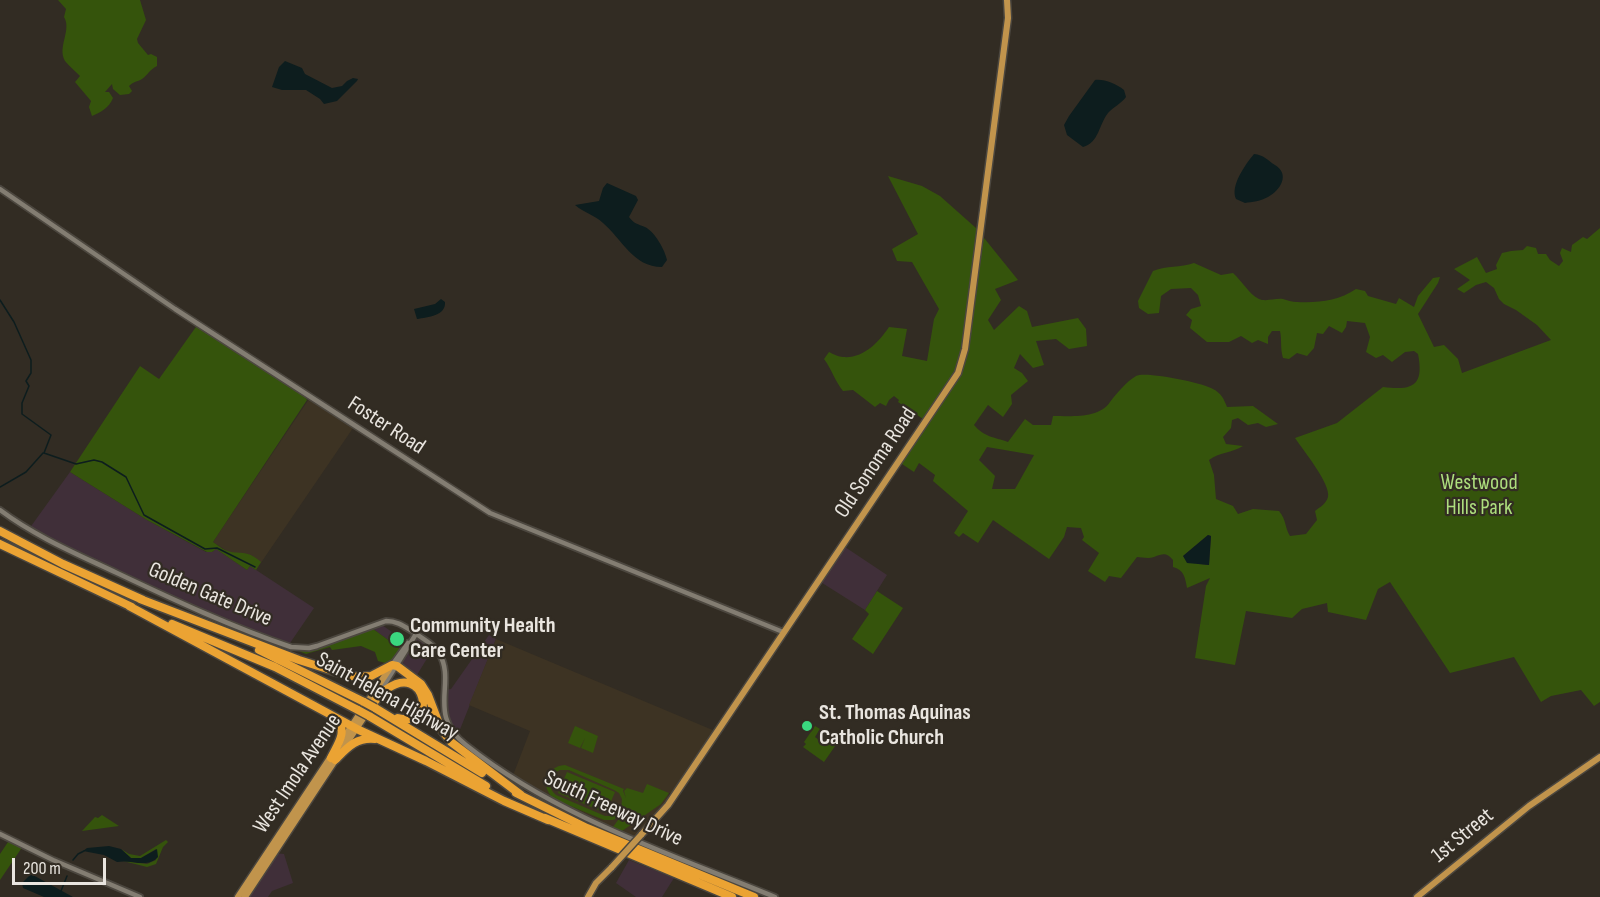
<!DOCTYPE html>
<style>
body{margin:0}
#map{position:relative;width:1600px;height:897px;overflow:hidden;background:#322c23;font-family:"Sofia Sans Condensed",sans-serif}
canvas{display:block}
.scale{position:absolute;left:12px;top:858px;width:94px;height:27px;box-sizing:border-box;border:3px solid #e9e5df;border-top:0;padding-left:8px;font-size:18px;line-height:21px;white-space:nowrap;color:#e9e5df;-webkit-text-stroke:4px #322c23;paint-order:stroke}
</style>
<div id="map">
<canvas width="1600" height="897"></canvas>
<div class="scale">200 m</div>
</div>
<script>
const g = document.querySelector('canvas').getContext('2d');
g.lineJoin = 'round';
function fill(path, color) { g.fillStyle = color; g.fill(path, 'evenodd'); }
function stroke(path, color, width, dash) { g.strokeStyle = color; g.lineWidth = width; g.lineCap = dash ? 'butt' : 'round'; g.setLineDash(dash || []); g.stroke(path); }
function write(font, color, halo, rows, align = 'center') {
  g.font = font + ' "Sofia Sans Condensed",sans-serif'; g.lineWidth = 4.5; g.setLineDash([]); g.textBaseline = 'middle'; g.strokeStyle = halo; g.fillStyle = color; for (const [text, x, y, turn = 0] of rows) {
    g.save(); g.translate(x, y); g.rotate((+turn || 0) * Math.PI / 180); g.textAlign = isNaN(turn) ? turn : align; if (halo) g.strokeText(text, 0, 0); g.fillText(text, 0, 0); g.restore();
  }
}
fill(new Path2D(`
 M 70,472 L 147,520 L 206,552 L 212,552 L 216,549 L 247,570 L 250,566 L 314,608 L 288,646 L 190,606 L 29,529 Z
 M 842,545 L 887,575 L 865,610 L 819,581 Z
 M 379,623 L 408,643 L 402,650 L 369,626 Z
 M 416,634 L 434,647 L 417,675 L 399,663 Z
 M 489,635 L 496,639 L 457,737 L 447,720 L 444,690 L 451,689 Z
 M 274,853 L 284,854 L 293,883 L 272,891 L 268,897 L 245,897 Z
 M 629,860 L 674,878 L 662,897 L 636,897 L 616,883 Z`), '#402f39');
fill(new Path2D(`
 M 309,399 L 353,428 L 256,570 L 213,542 Z
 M 496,639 L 715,731 L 674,793 L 669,793 L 668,804 L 636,840 L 587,819 L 512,778 L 530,731 L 469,705 Z`), '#3d3323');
fill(new Path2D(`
 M 58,0 L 140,0 L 146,20 L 137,39 L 138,43 L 148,55 L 151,54 L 157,57 L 157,66 C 149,70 148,75 142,79 C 137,82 134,81 129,86 L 132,91 L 129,94 L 120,95 L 113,89 L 112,84 L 105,92 L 109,92 L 113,98 C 109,108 101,112 92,116 L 89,107 L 91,101 L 75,82 L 80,76 C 75,71 69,66 65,61 C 57,47 72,30 64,17 L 66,9 Z
 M 888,176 L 922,186 L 940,196 L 976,228 L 1018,280 L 995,289 L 1001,300 L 988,320 L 994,330 L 1019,306 L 1027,311 L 1032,327 L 1078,318 L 1086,329 L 1087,346 L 1069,349 L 1056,339 L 1036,341 L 1044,365 L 1033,368 L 1020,354 L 1014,368 L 1022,373 L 1028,381 L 1011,395 L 1012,404 L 1003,417 L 988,405 L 974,425 C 984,437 994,437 1008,442 L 1025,419 L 1033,425 L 1051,425 L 1053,416 C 1070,416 1099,419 1110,402 C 1117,393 1126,382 1136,376 C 1146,371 1203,383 1213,389 C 1221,393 1224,399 1227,407 L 1253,406 L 1278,424 L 1266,427 L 1258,423 L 1248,425 L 1238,418 L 1232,420 L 1231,428 L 1223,437 L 1226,444 L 1243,446 C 1232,453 1219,452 1209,460 L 1214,475 L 1216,499 L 1233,506 L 1238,514 L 1253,509 L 1279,511 C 1287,521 1284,526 1290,536 L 1306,534 L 1317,520 L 1315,511 C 1320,507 1326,504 1328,497 C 1331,484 1303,450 1295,438 L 1337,423 L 1383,387 C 1414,391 1424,385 1418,354 L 1414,351 L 1405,352 L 1392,362 L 1383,355 L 1376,358 L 1366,352 L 1370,337 L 1365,323 L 1347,321 L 1346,327 L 1342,333 L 1329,326 L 1323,334 L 1317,333 L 1314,348 L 1307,356 L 1297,353 L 1289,359 L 1283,358 C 1280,348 1282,340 1280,331 L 1272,331 L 1268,337 L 1268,344 L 1258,340 L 1252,343 L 1241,336 L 1229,342 L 1207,342 L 1190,328 L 1192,320 L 1186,315 L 1191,309 L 1201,306 L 1198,295 L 1191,288 L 1171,289 L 1161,296 L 1159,313 L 1148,314 L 1139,308 L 1138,301 L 1153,271 C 1167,265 1180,268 1194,263 L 1221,275 L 1233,273 C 1242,281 1250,295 1259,299 C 1266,302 1275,298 1283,299 C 1287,300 1292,302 1297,302 C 1318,303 1338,301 1356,289 L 1365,291 L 1368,296 L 1396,304 L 1399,298 L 1414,307 L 1418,296 L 1433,278 L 1440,277 L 1438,283 L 1418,314 L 1434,347 L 1444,345 L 1458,359 L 1462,373 L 1551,340 L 1537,325 L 1516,310 L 1504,304 L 1499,299 L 1494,288 L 1486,282 L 1476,285 L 1464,293 L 1457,289 L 1470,280 L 1454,269 L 1477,257 L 1486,273 L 1497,269 L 1496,265 L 1502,253 L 1511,251 L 1523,250 L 1527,246 L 1536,248 L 1538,254 L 1546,254 L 1550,260 L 1559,266 L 1563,261 L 1560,253 L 1562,248 L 1571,252 L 1572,245 L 1583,237 L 1587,239 L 1600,228 L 1600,702 L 1594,706 L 1581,690 L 1551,696 L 1541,702 L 1514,657 L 1450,673 L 1390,582 L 1378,589 L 1366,620 L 1328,612 L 1327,603 L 1302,609 L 1292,618 L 1246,611 L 1235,665 L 1195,658 L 1206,586 L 1210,578 L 1187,588 C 1185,577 1184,570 1173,567 L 1173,560 C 1166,552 1163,554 1154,557 C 1148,559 1142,557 1137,557 L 1121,578 L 1109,576 L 1105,582 L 1088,571 L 1099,553 L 1082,540 L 1084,537 L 1081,528 L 1067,527 L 1064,537 L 1049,559 L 993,520 L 978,543 L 963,533 L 959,537 L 954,533 L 968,511 L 933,481 L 935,475 L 919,463 L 914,472 L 899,462 L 926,421 L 898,402 L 899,400 L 894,396 L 889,400 L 886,406 L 880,403 L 875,407 L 853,390 L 843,391 C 835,381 832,370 824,359 L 829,352 C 833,354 839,357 843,357 C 863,359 879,342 889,327 L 907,329 L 902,356 L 927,361 L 934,319 L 939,309 L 912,262 L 897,261 L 892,249 L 918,234 ZM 987,447 L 1034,455 L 1015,489 L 992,489 L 995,476 L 979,460 ZM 1208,535 L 1211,536 L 1209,565 L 1200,564 L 1183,556 Z
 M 198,324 L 300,389 L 307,400 L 213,542 C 216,544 221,548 225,550 C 241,556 245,548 261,562 L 256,570 L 250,566 L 247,570 L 216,549 L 212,552 L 207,552 L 147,520 L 70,472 L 140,366 L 159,379 Z
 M 877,591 L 903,608 L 873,654 L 852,639 L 869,614 L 865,610 Z
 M 369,626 L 402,650 L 392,665 L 378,661 L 375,652 L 361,646 L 332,650 L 330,647 L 306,654 L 281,644 L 309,648 Z
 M 575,726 L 598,736 L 593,753 L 581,748 L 585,738 L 580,748 L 568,743 Z
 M 815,726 L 820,729 L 815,737 L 826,745 L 834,741 L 837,737 L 840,739 L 824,762 L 803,747 L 806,744 L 804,742 Z
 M 565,765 L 624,789 L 623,791 L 626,798 L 624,791 L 627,788 L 643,793 L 647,784 L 669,793 L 661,804 L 622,831 L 613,827 L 621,816 L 613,820 L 604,820 L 556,800 C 539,789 545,766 565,765 ZM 560,770 L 569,770 L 614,790 L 619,793 L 622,799 L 621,810 L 614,816 L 605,816 L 556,795 C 546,786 548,775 560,770 Z
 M 567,772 L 615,792 L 606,813 L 558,793 Z
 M 102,815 L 119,826 L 82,831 L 95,817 L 98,818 Z
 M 10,839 L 23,846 L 0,880 L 0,854 Z
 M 166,840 L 168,842 L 163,847 L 156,864 L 147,867 L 123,861 L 147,864 L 156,860 L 156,849 L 141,858 L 131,858 L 121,849 L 129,854 L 140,856 Z`), '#35540c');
fill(new Path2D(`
 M 285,61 L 302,68 L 305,74 L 332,88 L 342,86 L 347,81 L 353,78 L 358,79 L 357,81 L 337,101 L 324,104 L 320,99 L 306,90 L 282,90 L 272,87 L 279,67 Z
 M 1095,80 C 1105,79 1116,84 1124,90 L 1126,97 C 1121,104 1113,107 1108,113 C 1099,124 1099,143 1083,147 L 1067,135 L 1064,125 L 1069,116 Z
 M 1254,154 C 1264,155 1267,160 1275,165 C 1290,174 1281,190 1268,197 C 1261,201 1252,202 1245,203 L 1236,199 C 1230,186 1245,165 1254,154 Z
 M 607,183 L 636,196 L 638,200 L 629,217 C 634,224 638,224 645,227 C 655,232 665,250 667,260 L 662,267 C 633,267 622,239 603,223 C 595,215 584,213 575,205 L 599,201 L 603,188 Z
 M 441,299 L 445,302 C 446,316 428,317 417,319 L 414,309 L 435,304 Z
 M 1208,535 L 1211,536 L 1209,565 L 1187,563 L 1183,556 Z
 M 109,846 L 121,849 L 131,858 L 141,858 L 157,849 L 158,857 C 147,869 132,859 117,862 L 104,855 L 83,851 L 87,848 Z
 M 31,874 L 73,897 L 44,897 L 23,888 L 22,883 Z`), '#0d1d1e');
stroke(new Path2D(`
 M 0,300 L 14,322 L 31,360 L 31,373 L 26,381 L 29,386 L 22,403 L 22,414 L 51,435 L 44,453 L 76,464 L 94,460 L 102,462 L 126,477 L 144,515 L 205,549 L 217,548 L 255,567
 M 0,487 L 26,472 L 43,453
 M 73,860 L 78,854 L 84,851
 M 61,891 L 67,876`), '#0d1d1e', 1.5);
const minor = new Path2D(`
 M 0,189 L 175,309 L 490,513 L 783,632
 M 0,510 C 36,537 77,554 117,573 C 174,600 232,627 291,647 L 309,648 L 317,646 L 386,621 C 398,621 405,627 415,633 C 423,639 434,644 439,653 C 457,683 426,714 466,745 C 557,817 668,853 775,897
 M 392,665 L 408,643
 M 381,690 L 416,634
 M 0,834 L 53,860 L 140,897`);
const major = new Path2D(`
 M 341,742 L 392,665
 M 342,750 L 368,711
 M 641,835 L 668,805 L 958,373 L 965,349 L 1008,18 L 1007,0
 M 238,897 L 332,755
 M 245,897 L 336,759
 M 588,897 L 596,883 L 612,867
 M 1417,897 L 1529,806 L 1600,757`);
const highway = new Path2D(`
 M 0,531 L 63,564 L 143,600
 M 0,544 L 132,607
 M 140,599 L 299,660 L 340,673 L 357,677 L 371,676 L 392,665 L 397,666 L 421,684 L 428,695 L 441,729 L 451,742 L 521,795
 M 129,606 L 359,730 L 426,761 L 504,801 L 548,820
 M 172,624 L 275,667 L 358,710
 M 259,650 L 364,702
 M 375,708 L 482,773
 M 368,710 C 374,703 379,694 387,689 C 425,662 439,729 398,718
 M 369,716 L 486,786
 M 331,758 C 337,745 348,732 337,720
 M 335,760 C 347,748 356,737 375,739
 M 516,793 L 587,828 L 754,897
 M 545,818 L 732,897`);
stroke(minor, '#4c473f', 8);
stroke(major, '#4c473f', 9);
stroke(highway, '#4c473f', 11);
stroke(minor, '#837d72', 4.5);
stroke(major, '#c1944c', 6);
stroke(highway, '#eba333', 8);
const majorBridge = new Path2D(`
 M 612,867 L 641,835`);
const highwayBridge = new Path2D(`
 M 364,702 L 375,708
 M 358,710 L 369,716`);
stroke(majorBridge, '#4c473f', 9, []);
stroke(highwayBridge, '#4c473f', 11, []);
stroke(majorBridge, '#c1944c', 6);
stroke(highwayBridge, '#eba333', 8);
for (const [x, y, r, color] of [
 [397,639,8,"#3ad77f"],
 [807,726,6,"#3ad77f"]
]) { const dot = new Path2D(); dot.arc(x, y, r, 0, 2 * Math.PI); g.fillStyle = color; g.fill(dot); stroke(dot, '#322c23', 2); }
write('22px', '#e9e5df', '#322c23', [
 ["Foster Road",386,426,33],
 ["Old Sonoma Road",876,463,-56],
 ["Golden Gate Drive",210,595,23],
 ["Saint Helena Highway",387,697,29],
 ["West Imola Avenue",298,774,-56],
 ["South Freeway Drive",613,809,25],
 ["1st Street",1463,836,-39]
]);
write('22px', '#adde7d', '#322c23', [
 ["Westwood",1479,483],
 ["Hills Park",1479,508]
]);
write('bold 22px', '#e9e5df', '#322c23', [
 ["Community Health",410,626],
 ["Care Center",410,651],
 ["St. Thomas Aquinas",819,713],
 ["Catholic Church",819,738]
], 'left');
</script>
